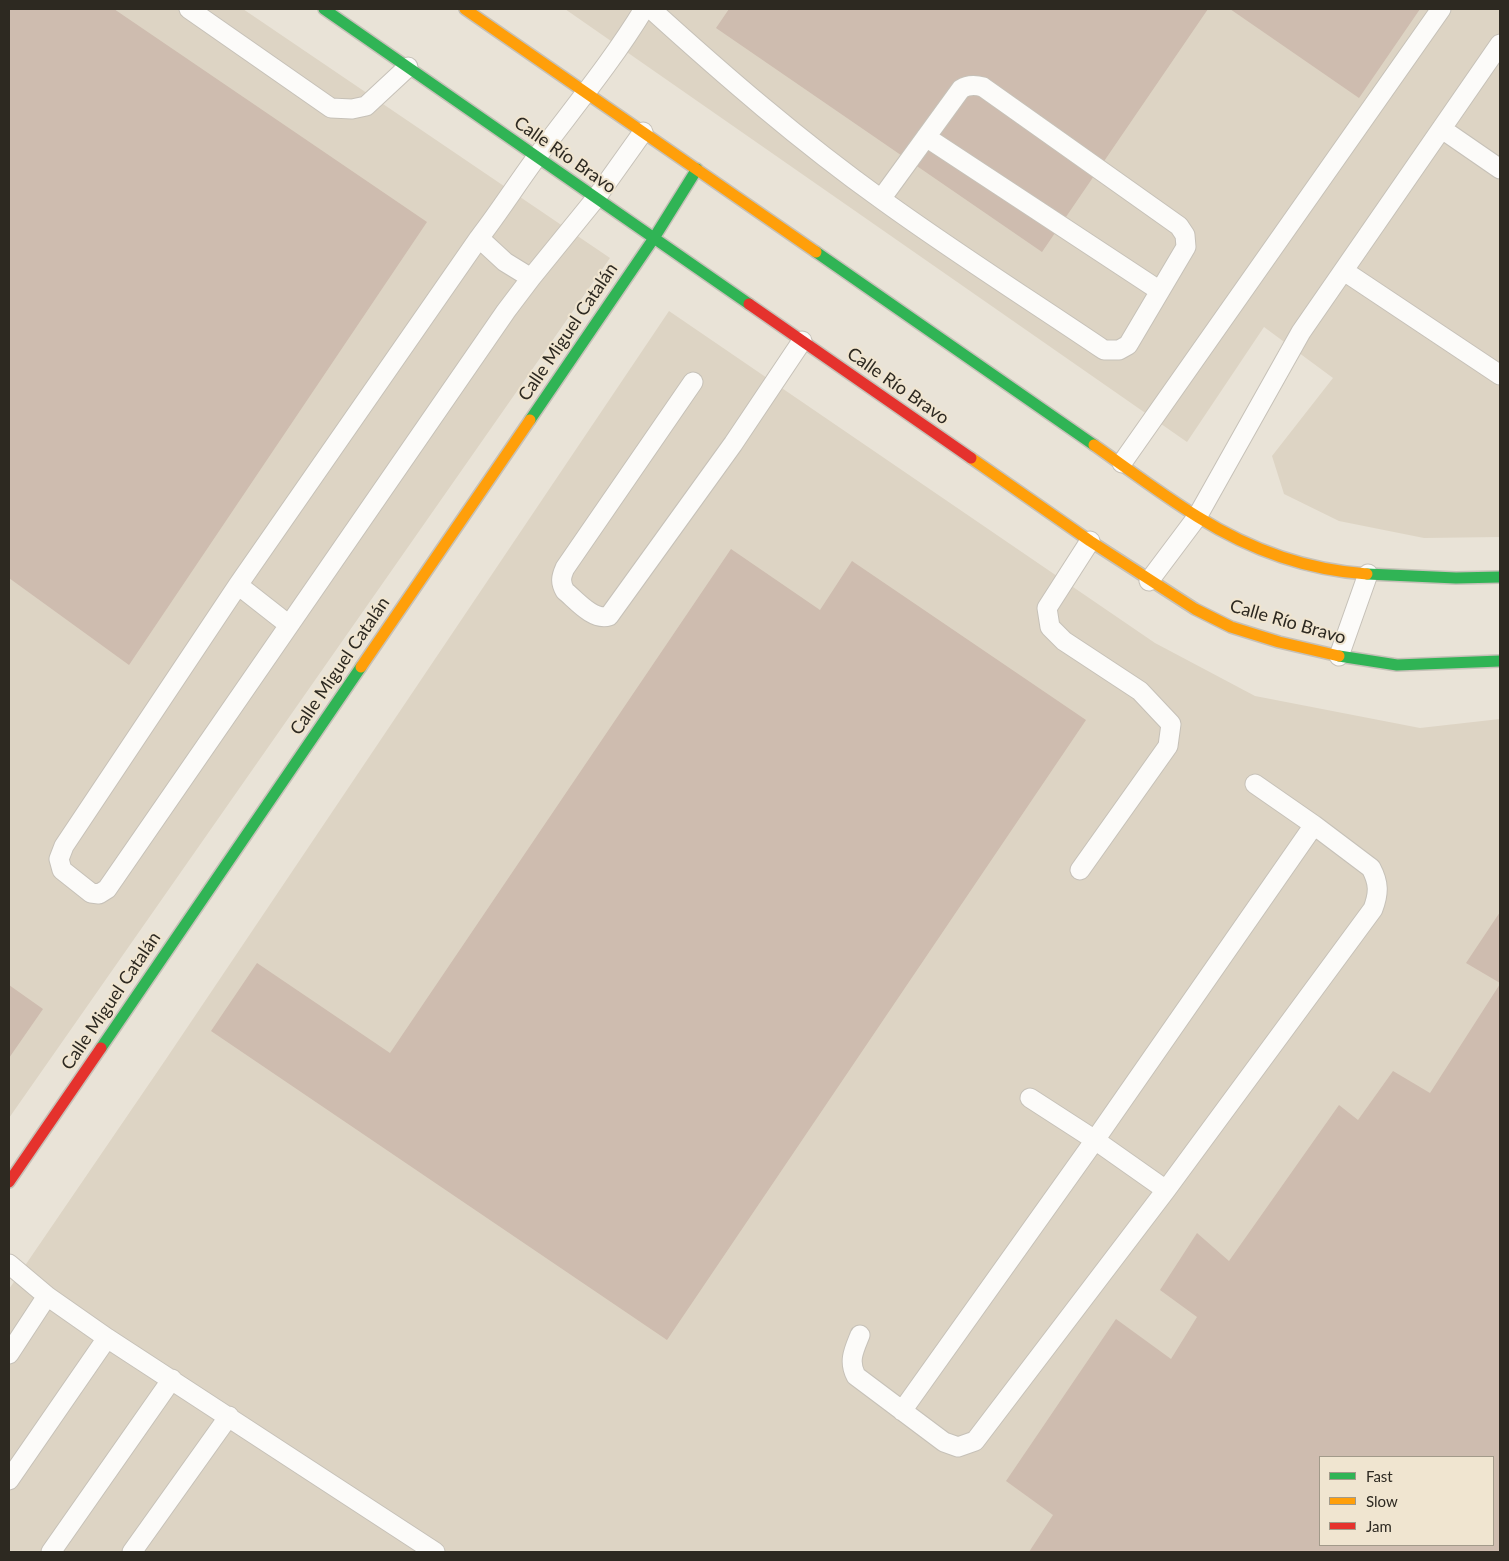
<!DOCTYPE html>
<meta charset="utf-8">
<style>
body{margin:0}
#map{position:relative;width:1509px;height:1561px;overflow:hidden;background:#e9e3d7;font-family:Lato,sans-serif}
canvas{display:block}
.frame{position:absolute;inset:0;border:10px solid #2d2921;pointer-events:none}
.legend{position:absolute;left:1319px;top:1456px;width:175px;height:90px;box-sizing:border-box;background:#f0e5d0;border:1px solid #a29a8a;margin:0;padding:6px 9px;list-style:none;font-size:15px;color:#2d2921}
.legend li{display:flex;align-items:center;gap:10px;height:25px}
.legend b{width:25px;border:1px solid #a29a8a}
</style>
<div id="map">
<canvas width="1509" height="1561"></canvas>
<div class="frame"></div>
<ul class="legend">
<li><b style="height:6px;background:#30b455"></b>Fast</li>
<li><b style="height:6px;background:#ff9f0a"></b>Slow</li>
<li><b style="height:6px;background:#e5322d"></b>Jam</li>
</ul>
</div>
<script>
const g = document.querySelector('canvas').getContext('2d');
g.lineJoin = 'round';
function fill(path, color) { g.fillStyle = color; g.fill(path, 'evenodd'); }
function stroke(path, color, width, dash) { g.strokeStyle = color; g.lineWidth = width; g.lineCap = dash ? 'butt' : 'round'; g.setLineDash(dash || []); g.stroke(path); }
function write(font, color, halo, rows, align = 'center') {
  g.font = font + ' Lato,sans-serif'; g.lineWidth = 4; g.setLineDash([]); g.textBaseline = 'middle'; g.strokeStyle = halo; g.fillStyle = color; for (const [text, x, y, turn = 0] of rows) {
    g.save(); g.translate(x, y); g.rotate((+turn || 0) * Math.PI / 180); g.textAlign = isNaN(turn) ? turn : align; if (halo) g.strokeText(text, 0, 0); g.fillText(text, 0, 0); g.restore();
  }
}
fill(new Path2D(`
 M 9,9 L 243,9 L 610,258 L 9,1118 Z
 M 565,9 L 1500,9 L 1500,537 L 1424,538 L 1339,521 L 1284,494 L 1272,456 L 1333,378 L 1264,327 L 1187,442 Z
 M 669,311 L 1155,643 L 1255,696 L 1420,728 L 1500,719 L 1500,1552 L 9,1552 L 9,1289 L 164,1062 ZM 1320,1457 L 1493,1457 L 1493,1545 L 1320,1545 Z`), '#ddd4c4');
fill(new Path2D(`
 M 9,9 L 114,9 L 427,222 L 129,665 L 9,578 Z
 M 729,9 L 1208,9 L 1042,252 L 716,28 Z
 M 1230,9 L 1420,9 L 1359,98 Z
 M 731,549 L 820,610 L 852,561 L 1086,720 L 667,1340 L 211,1031 L 257,963 L 390,1053 Z
 M 1500,912 L 1500,983 L 1466,963 Z
 M 1500,984 L 1500,1552 L 1029,1552 L 1053,1515 L 1006,1481 L 1116,1319 L 1171,1359 L 1197,1317 L 1160,1290 L 1197,1233 L 1229,1261 L 1339,1105 L 1358,1120 L 1393,1071 L 1430,1093 ZM 1320,1457 L 1493,1457 L 1493,1545 L 1320,1545 Z
 M 9,985 L 43,1009 L 9,1058 Z`), '#cebcaf');
const lane = new Path2D(`
 M 189,9 L 331,108 L 352,109 L 366,106 L 408,67
 M 651,9 C 725,76 800,141 881,199 C 954,252 1030,300 1104,350 L 1119,350 L 1128,345 L 1186,247 L 1185,235 L 1179,226 L 983,87 C 976,85 969,84 961,89 L 881,199
 M 1442,129 L 1500,169
 M 926,137 L 1160,291
 M 479,238 L 505,262 L 531,278 L 506,311 L 107,889 L 99,894 L 91,893 L 62,870 L 59,859 L 64,846 L 238,585 L 479,238 C 500,211 518,182 539,154 C 575,106 613,60 644,9
 M 1344,271 L 1500,375
 M 531,278 L 596,198 L 643,132
 M 693,382 L 565,568 C 561,577 560,582 565,591 C 576,600 593,621 609,616 L 733,444 L 802,341
 M 1122,463 L 1441,9
 M 1149,581 L 1197,517 L 1301,332 L 1500,44
 M 238,585 L 289,625
 M 1339,656 L 1368,574
 M 1080,870 L 1168,746 L 1171,724 L 1140,691 L 1064,641 L 1050,627 L 1047,608 L 1090,541
 M 1030,1098 L 1095,1140 L 1166,1190
 M 9,1264 L 47,1296 L 107,1338 L 435,1552
 M 860,1335 C 854,1350 848,1361 856,1376 L 944,1442 L 958,1447 L 975,1441 L 1166,1190 L 1373,909 C 1379,893 1379,883 1371,868 L 1314,825 L 1255,784
 M 9,1354 L 47,1296
 M 902,1411 L 1095,1140 L 1314,825
 M 9,1480 L 107,1338
 M 51,1552 L 172,1379
 M 132,1552 L 229,1416`);
const fast = new Path2D(`
 M 324,9 L 749,304
 M 816,252 L 1094,445
 M 530,420 L 654,238 L 697,169
 M 1367,574 L 1456,578 L 1500,577
 M 1339,656 L 1397,665 L 1500,661
 M 101,1048 L 361,667`);
const slow = new Path2D(`
 M 465,9 L 816,252
 M 1094,445 C 1128,469 1162,495 1198,517 C 1249,549 1307,570 1367,574
 M 971,458 L 1090,541 L 1195,609 L 1231,627 L 1279,642 L 1339,656
 M 361,667 L 530,420`);
const jam = new Path2D(`
 M 749,304 L 971,458
 M 9,1182 L 101,1048`);
stroke(lane, '#c6c1b8', 21);
stroke(fast, '#c6c1b8', 14);
stroke(slow, '#c6c1b8', 14);
stroke(jam, '#c6c1b8', 14);
stroke(lane, '#fcfbf9', 19);
stroke(fast, '#30b455', 11);
stroke(slow, '#ff9f0a', 11);
stroke(jam, '#e5322d', 11);
write('18px', '#2d2921', '#f0e5d0', [
 ["Calle Río Bravo",565,155,35],
 ["Calle Miguel Catalán",568,332,-56],
 ["Calle Río Bravo",898,386,35],
 ["Calle Río Bravo",1288,622,16],
 ["Calle Miguel Catalán",340,666,-56],
 ["Calle Miguel Catalán",111,1001,-56]
]);
</script>
